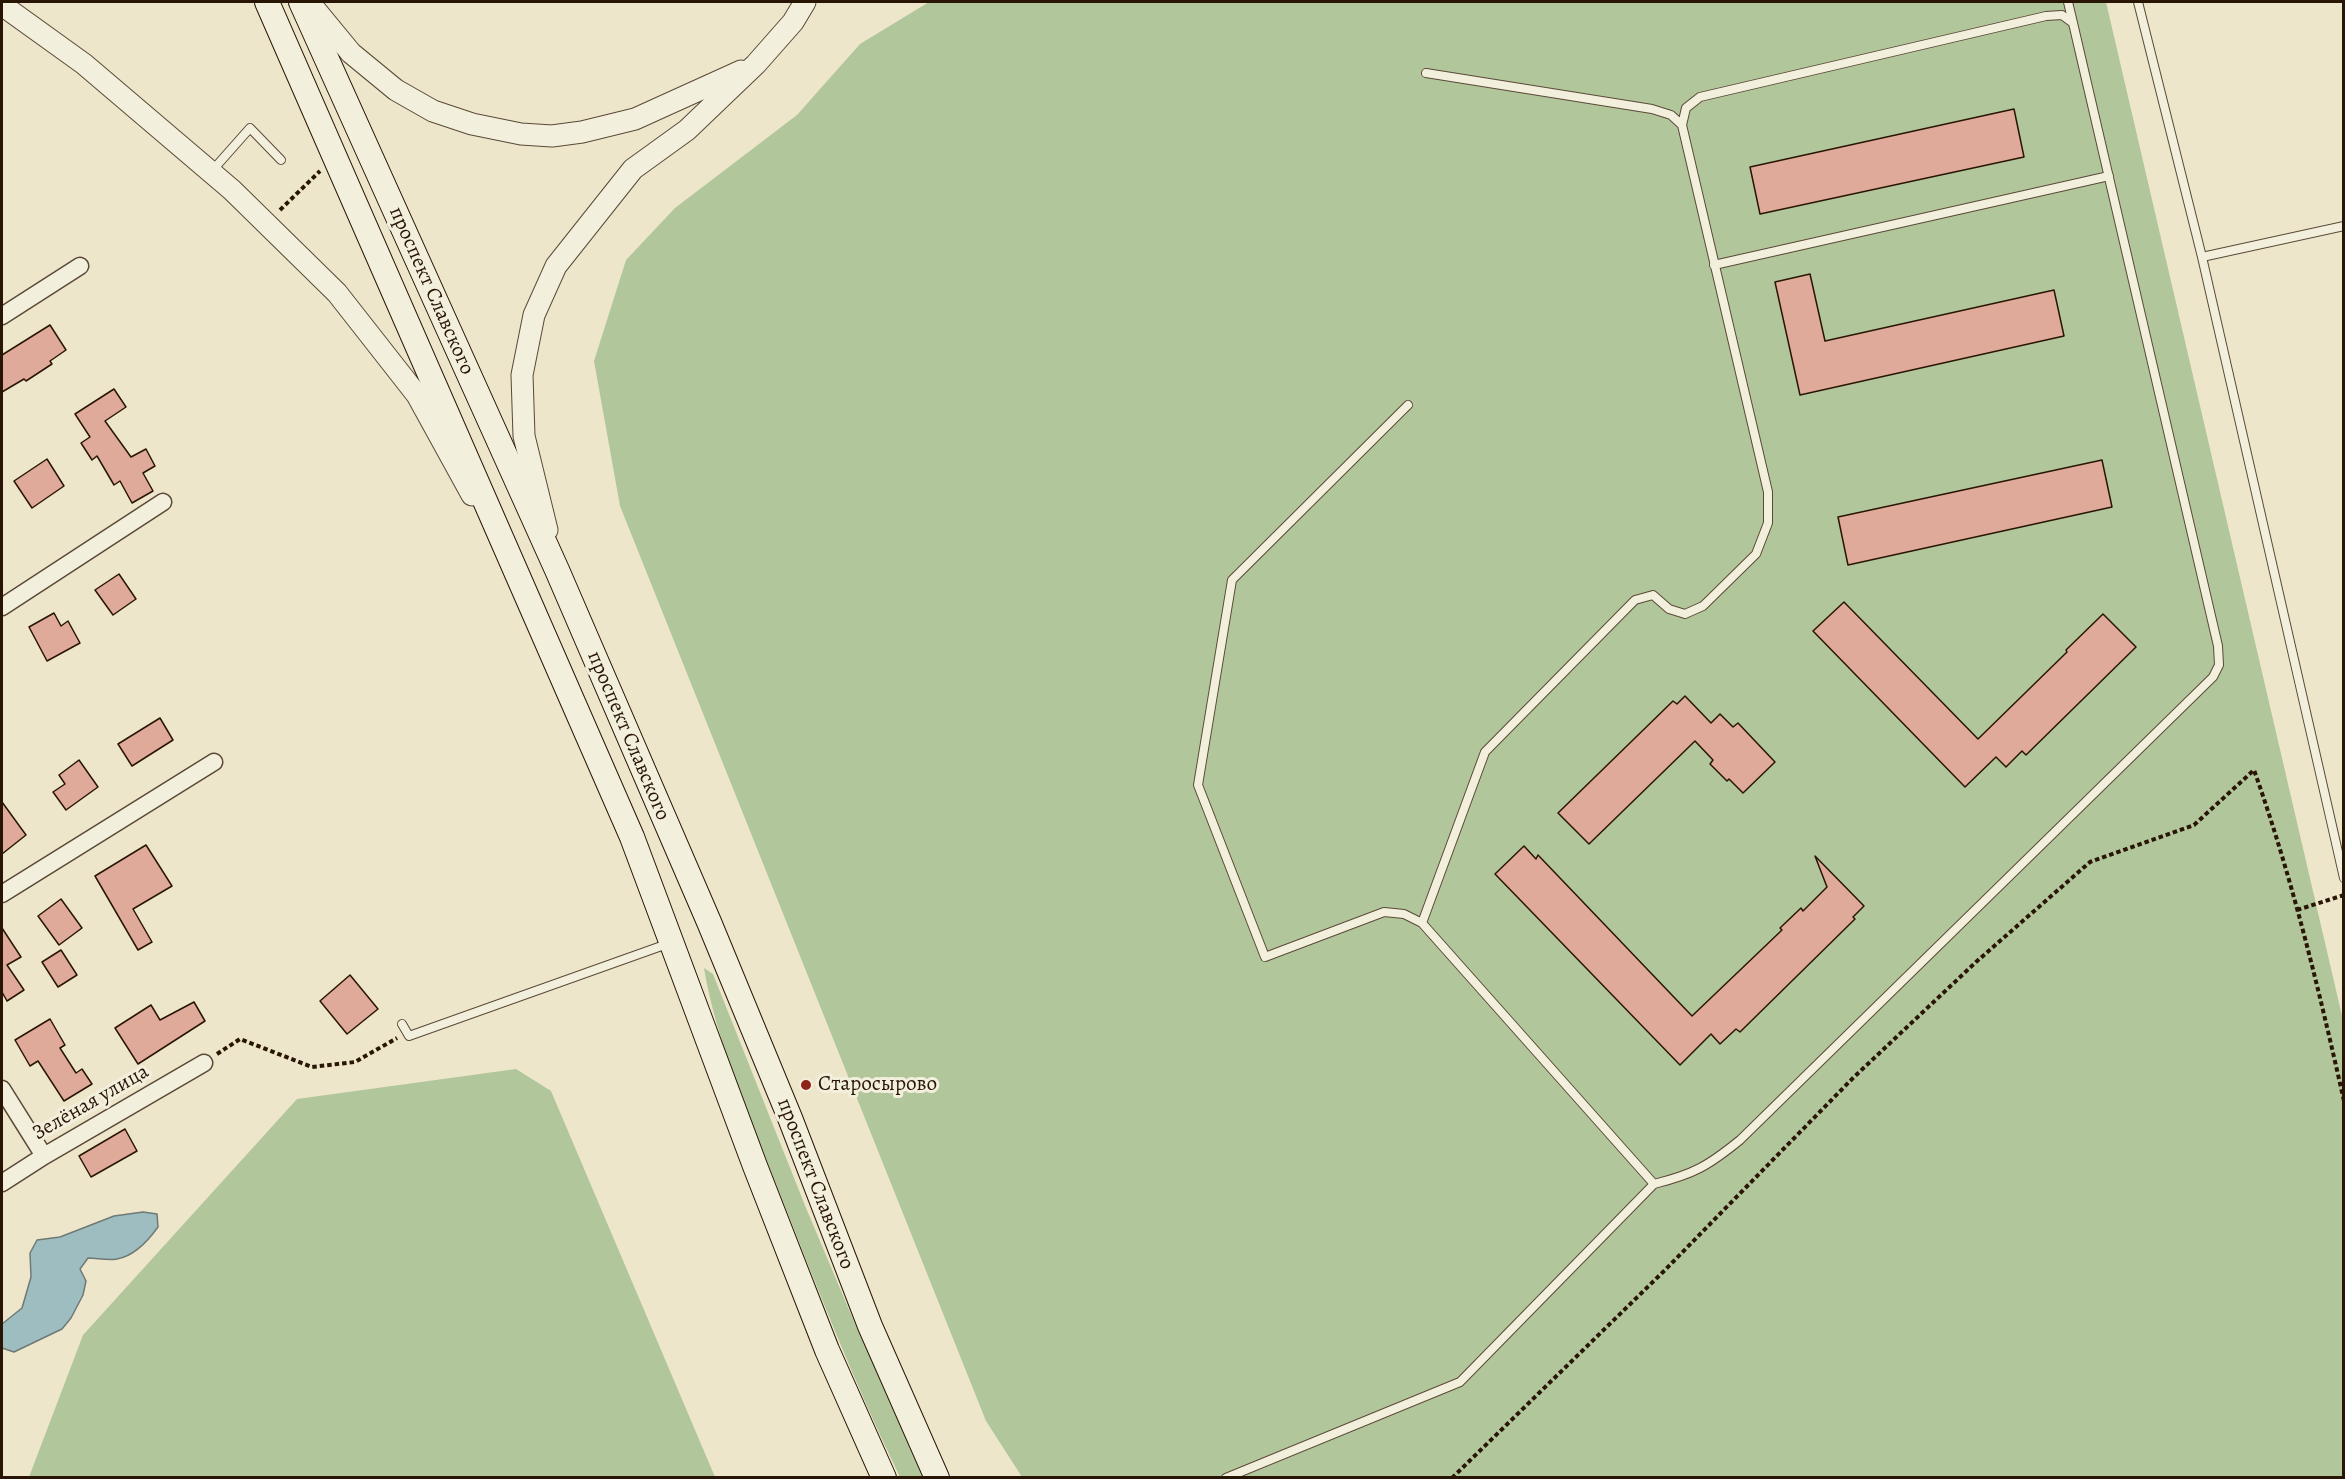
<!DOCTYPE html>
<meta charset="utf-8">
<style>
body{margin:0}
#map{position:relative;width:2345px;height:1479px;overflow:hidden;background:#ede6cb;font-family:Alegreya,serif}
canvas{display:block}
.frame{position:absolute;inset:0;border:3px solid #291504;pointer-events:none}
</style>
<div id="map">
<canvas width="2345" height="1479"></canvas>
<div class="frame"></div>
</div>
<script>
const g = document.querySelector('canvas').getContext('2d');
g.lineJoin = 'round';
function fill(path, color) { g.fillStyle = color; g.fill(path, 'evenodd'); }
function stroke(path, color, width, dash) { g.strokeStyle = color; g.lineWidth = width; g.lineCap = dash ? 'butt' : 'round'; g.setLineDash(dash || []); g.stroke(path); }
function write(font, color, halo, rows, align = 'center') {
  g.font = font + ' Alegreya,serif'; g.lineWidth = 6; g.setLineDash([]); g.textBaseline = 'middle'; g.strokeStyle = halo; g.fillStyle = color; for (const [text, x, y, turn = 0] of rows) {
    g.save(); g.translate(x, y); g.rotate((+turn || 0) * Math.PI / 180); g.textAlign = isNaN(turn) ? turn : align; if (halo) g.strokeText(text, 0, 0); g.fillText(text, 0, 0); g.restore();
  }
}
fill(new Path2D(`
 M 929,2 L 2106,2 L 2343,1020 L 2343,1477 L 1022,1477 L 986,1421 L 620,506 L 594,361 L 626,260 L 675,208 L 797,115 L 860,44 Z
 M 704,968 L 713,974 L 806,1208 L 858,1331 L 926,1477 L 900,1477 C 853,1381 814,1279 774,1179 C 748,1111 716,1041 704,968 Z
 M 516,1069 L 551,1091 L 715,1477 L 29,1477 L 83,1335 L 297,1099 Z`), '#b2c69c');
const water = new Path2D(`
 M 143,1212 L 157,1214 L 158,1227 C 148,1241 134,1256 117,1259 C 108,1261 97,1258 88,1258 L 80,1269 L 86,1281 L 83,1295 L 71,1318 L 62,1329 L 14,1352 L 2,1348 L 2,1324 L 22,1308 L 31,1277 L 30,1253 L 37,1240 L 60,1237 L 114,1216 Z`);
fill(water, '#9dbdc1');
stroke(water, '#6f7a75', 1.5);
const building = new Path2D(`
 M 2014,109 L 2024,157 L 1760,214 L 1750,167 Z
 M 1810,274 L 1825,341 L 2054,290 L 2064,336 L 1800,395 L 1775,282 Z
 M 50,325 L 66,350 L 50,361 L 52,364 L 26,381 L 24,379 L 2,392 L 2,355 Z
 M 114,389 L 126,407 L 105,421 L 131,457 L 146,449 L 155,466 L 143,473 L 153,491 L 132,503 L 120,481 L 114,485 L 97,456 L 92,460 L 81,443 L 90,437 L 75,414 Z
 M 47,459 L 64,486 L 32,508 L 14,481 Z
 M 2102,460 L 2112,507 L 1848,565 L 1838,517 Z
 M 119,574 L 136,599 L 113,615 L 95,590 Z
 M 1844,602 L 1978,739 L 2067,652 L 2066,650 L 2103,614 L 2136,647 L 2026,755 L 2022,751 L 2006,767 L 1996,757 L 1965,787 L 1813,631 Z
 M 54,613 L 61,626 L 68,621 L 80,643 L 47,661 L 29,627 Z
 M 1685,696 L 1711,723 L 1720,714 L 1733,727 L 1738,723 L 1775,762 L 1743,793 L 1729,779 L 1727,781 L 1710,764 L 1713,760 L 1695,741 L 1589,844 L 1558,813 L 1673,701 L 1677,704 Z
 M 160,718 L 173,740 L 132,766 L 118,744 Z
 M 79,760 L 98,787 L 66,810 L 53,792 L 65,784 L 59,775 Z
 M 2,802 L 26,835 L 2,854 Z
 M 146,845 L 172,886 L 133,909 L 152,942 L 138,950 L 95,876 Z
 M 1524,846 L 1536,859 L 1538,855 L 1692,1016 L 1782,930 L 1780,928 L 1801,908 L 1803,911 L 1827,887 L 1815,856 L 1864,906 L 1853,917 L 1855,919 L 1740,1032 L 1736,1029 L 1720,1044 L 1711,1034 L 1680,1065 L 1495,874 Z
 M 61,899 L 82,928 L 59,945 L 38,916 Z
 M 2,928 L 21,957 L 7,965 L 24,990 L 7,1001 L 2,992 Z
 M 61,950 L 77,975 L 58,987 L 42,962 Z
 M 350,975 L 378,1009 L 347,1034 L 320,1001 Z
 M 194,1002 L 205,1021 L 138,1064 L 115,1028 L 151,1005 L 160,1020 Z
 M 50,1019 L 65,1045 L 60,1048 L 76,1073 L 82,1069 L 92,1084 L 64,1101 L 38,1061 L 30,1066 L 15,1040 Z
 M 125,1129 L 137,1151 L 91,1177 L 79,1156 Z`);
fill(building, '#e0aa9b');
stroke(building, '#291504', 1.5);
const service = new Path2D(`
 M 2068,2 L 2073,23
 M 2138,2 L 2202,257 L 2344,878
 M 1426,73 L 1652,109 L 1671,115 L 1682,125
 M 211,172 L 250,128 L 281,160
 M 2202,257 L 2344,226
 M 1714,265 L 2109,176
 M 1408,405 L 1232,580 L 1198,785 L 1265,957 L 1384,912 L 1404,914 L 1422,923
 M 402,1024 L 409,1036 L 670,943
 M 1226,1478 L 1460,1382 L 1654,1184 C 1694,1174 1708,1166 1740,1140 L 2213,677 L 2219,665 L 2218,646 L 2073,23 L 2062,15 L 2046,16 L 1700,97 L 1686,108 L 1682,125 L 1768,492 L 1768,523 L 1756,554 L 1703,606 L 1685,614 L 1669,609 L 1653,595 L 1635,600 L 1485,752 L 1422,923 L 1654,1184`);
const minor = new Path2D(`
 M 2,316 L 80,266
 M 2,607 L 163,502
 M 2,894 L 214,762
 M 2,1089 L 44,1156
 M 2,1183 L 44,1156 L 204,1063`);
const tertiary = new Path2D(`
 M 309,2 L 351,53 L 396,90 L 433,111 L 472,124 L 521,134 L 552,136 L 582,132 L 635,119 L 741,71
 M 2,5 L 84,64 L 232,190 L 337,293 L 417,395 L 472,495
 M 547,530 L 524,436 L 522,375 L 534,315 L 556,266 L 633,169 L 687,130 L 756,64 L 793,22 L 805,2`);
const secondary = new Path2D(`
 M 267,2 L 632,837 L 755,1166 L 827,1350 L 884,1478
 M 301,2 L 557,570 L 709,922 L 790,1118 L 870,1326 L 937,1478`);
stroke(service, '#5a4936', 10);
stroke(minor, '#5a4936', 19);
stroke(tertiary, '#5a4936', 23);
stroke(secondary, '#291504', 26);
stroke(new Path2D(`
 M 280,210 L 320,171
 M 2297,910 L 2344,895
 M 217,1054 L 240,1039 L 312,1067 L 355,1062 L 397,1038
 M 1452,1478 L 1664,1271 L 1853,1078 L 1976,962 L 2090,862 L 2194,825 L 2254,770 C 2292,877 2319,990 2344,1101`), '#291504', 4, [4.5, 3]);
stroke(service, '#f3efdd', 8);
stroke(minor, '#f3efdd', 16);
stroke(tertiary, '#f3efdd', 21);
stroke(secondary, '#f3efdd', 24);
for (const [x, y, r, color] of [
 [806,1085,6,"#8f2418"]
]) { const dot = new Path2D(); dot.arc(x, y, r, 0, 2 * Math.PI); g.fillStyle = color; g.fill(dot); stroke(dot, '#f3efdd', 2); }
write('21px', '#291504', '#f3efdd', [
 ["проспект Славского",431,291,66],
 ["проспект Славского",628,736,67],
 ["Зелёная улица",91,1103,-30],
 ["проспект Славского",815,1184,69]
]);
write('21px', '#291504', '#f3efdd', [
 ["Старосырово",818,1085]
], 'left');
</script>
